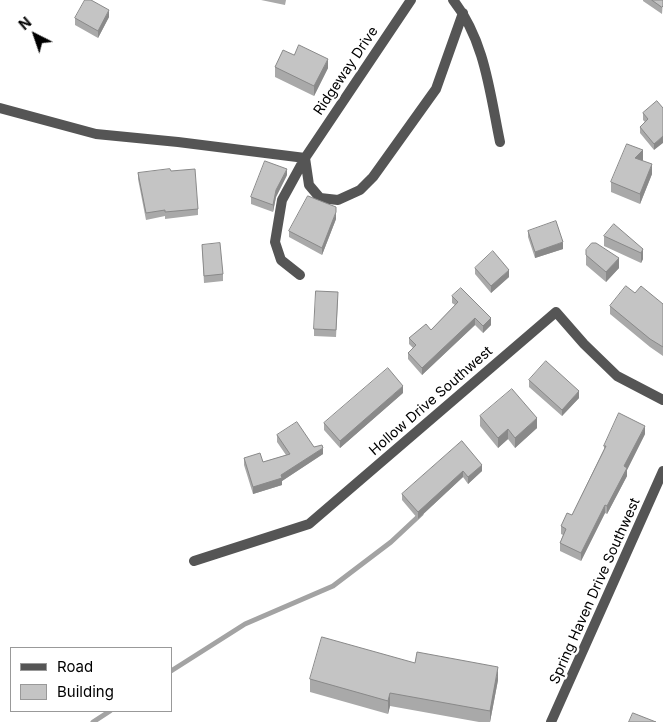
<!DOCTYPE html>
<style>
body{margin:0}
#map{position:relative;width:663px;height:722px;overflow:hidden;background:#fff;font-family:Inter,sans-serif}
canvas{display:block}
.legend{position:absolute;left:10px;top:647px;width:162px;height:65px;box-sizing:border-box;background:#fff;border:1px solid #999;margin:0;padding:6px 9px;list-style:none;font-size:15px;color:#000}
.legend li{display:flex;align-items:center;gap:10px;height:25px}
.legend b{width:25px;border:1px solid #999}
.north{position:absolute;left:10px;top:10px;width:50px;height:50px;-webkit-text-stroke:4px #fff;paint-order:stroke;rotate:319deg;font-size:14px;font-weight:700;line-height:20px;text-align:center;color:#000}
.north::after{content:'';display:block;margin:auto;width:18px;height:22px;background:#000;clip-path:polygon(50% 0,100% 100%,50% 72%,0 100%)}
</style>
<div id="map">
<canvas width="663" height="722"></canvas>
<ul class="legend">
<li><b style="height:6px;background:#555"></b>Road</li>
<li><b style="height:14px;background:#c4c4c4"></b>Building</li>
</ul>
<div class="north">N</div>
</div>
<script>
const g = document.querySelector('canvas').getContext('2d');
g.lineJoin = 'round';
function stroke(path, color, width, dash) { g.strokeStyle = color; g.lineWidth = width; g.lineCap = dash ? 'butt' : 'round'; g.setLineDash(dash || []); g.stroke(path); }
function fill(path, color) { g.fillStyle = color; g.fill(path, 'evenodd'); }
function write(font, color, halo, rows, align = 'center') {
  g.font = font + ' Inter,sans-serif'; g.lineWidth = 5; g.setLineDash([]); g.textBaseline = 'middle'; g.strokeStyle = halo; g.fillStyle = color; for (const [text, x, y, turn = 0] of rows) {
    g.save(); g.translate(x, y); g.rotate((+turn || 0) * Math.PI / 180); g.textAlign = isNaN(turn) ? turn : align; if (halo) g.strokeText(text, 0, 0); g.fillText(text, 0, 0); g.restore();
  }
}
stroke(new Path2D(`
 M 171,671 L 245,624 L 333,586 L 391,542 L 421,514
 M 93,722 L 110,711`), '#a3a3a3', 5);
stroke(new Path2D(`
 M 453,0 C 485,40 490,94 500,142
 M 0,108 L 96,134 L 178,142 L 305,158
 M 305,158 L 309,185 L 320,198 L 338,200 L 360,190 L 373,177 L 436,89 L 463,13
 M 300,275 L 281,260 L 275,242 L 282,200 L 305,158 L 411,0
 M 194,561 L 309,524 L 556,312 L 584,344 L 617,376 L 663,400
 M 551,722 L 663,471`), '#555', 10);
fill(new Path2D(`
 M 261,0 L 286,0 L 285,5 Z
 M 643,0 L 663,0 L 662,14 L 643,1 Z
 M 109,17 L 98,38 L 75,25 L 75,18 Z
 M 294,55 L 328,68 L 314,96 L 275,77 L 275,67 Z
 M 657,101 L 654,150 L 640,133 L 640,127 L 645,122 L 643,120 L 643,113 Z
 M 643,160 L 643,161 L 652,174 L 640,204 L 611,192 L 611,182 Z
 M 171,171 L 198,209 L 198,215 L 165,219 L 165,216 L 146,220 L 138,179 L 138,173 Z
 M 287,175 L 276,197 L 273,212 L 251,204 L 251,197 Z
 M 336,219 L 322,255 L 289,237 L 289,231 Z
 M 528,231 L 563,249 L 535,258 L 528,237 Z
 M 604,236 L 643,249 L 643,259 L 641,263 L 604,246 Z
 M 202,245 L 223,274 L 223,281 L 204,283 Z
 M 586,250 L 619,268 L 606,282 L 586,265 Z
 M 475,268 L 509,277 L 491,293 L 475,274 Z
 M 635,293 L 663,304 L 663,356 L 650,347 L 610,314 L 610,306 Z
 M 452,296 L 491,325 L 483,333 L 475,325 L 422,375 L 408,359 L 408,353 L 413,348 L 409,344 L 409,338 L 431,330 L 455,305 L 452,303 Z
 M 338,299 L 336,337 L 314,336 L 314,329 Z
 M 529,380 L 579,398 L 562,416 L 529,387 Z
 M 403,393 L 340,448 L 324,430 L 324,423 Z
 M 480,416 L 537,428 L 515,448 L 508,439 L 498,448 L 480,426 Z
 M 645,434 L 627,470 L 627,476 L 607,514 L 605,513 L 581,561 L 560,551 L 560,543 L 563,535 L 561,534 L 561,526 L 572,515 L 604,449 L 604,446 Z
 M 277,435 L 314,447 L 323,454 L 282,481 L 282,485 L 253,494 L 244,465 L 244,458 L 263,462 L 286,455 L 277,442 Z
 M 462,441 L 482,471 L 468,484 L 463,477 L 418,519 L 402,500 L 402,494 Z
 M 415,663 L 498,680 L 490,722 L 479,722 L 390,706 L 388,714 L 310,692 L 310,679 Z`), '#a9a9a9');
fill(new Path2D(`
 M 109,10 L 109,17 L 98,38 L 98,31 Z
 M 328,59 L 328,68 L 314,96 L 314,86 Z
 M 663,136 L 663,143 L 654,150 L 654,144 Z
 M 643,150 L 643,160 L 635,167 L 635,158 Z
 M 652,164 L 652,174 L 640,204 L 640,194 Z
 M 287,169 L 287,175 L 276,197 L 273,212 L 273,205 L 276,190 Z
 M 336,212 L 336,219 L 322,255 L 322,248 Z
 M 563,242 L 563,249 L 535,258 L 535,252 Z
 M 643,249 L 643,259 L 641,263 L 641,253 Z
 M 619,258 L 619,268 L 606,282 L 606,272 Z
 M 509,270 L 509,277 L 491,293 L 491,286 Z
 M 475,318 L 475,325 L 422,375 L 422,368 Z
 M 491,318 L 491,325 L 483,333 L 483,326 Z
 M 403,386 L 403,393 L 340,448 L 340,441 Z
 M 579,391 L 579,398 L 562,416 L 562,410 Z
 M 537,418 L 537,428 L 515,448 L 515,438 Z
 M 645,426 L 645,434 L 627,470 L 627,476 L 607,514 L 607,506 L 624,466 Z
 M 508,429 L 508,439 L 498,448 L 498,438 Z
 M 323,448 L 323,454 L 282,481 L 282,485 L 253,494 L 253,487 L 281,475 Z
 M 482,465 L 482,471 L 468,484 L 468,477 Z
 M 463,471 L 463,477 L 418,519 L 418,512 Z
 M 605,505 L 605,513 L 581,561 L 581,553 Z
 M 498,667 L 498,680 L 490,722 L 490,711 Z
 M 390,693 L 390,706 L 388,714 L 388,701 Z`), '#898989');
const building = new Path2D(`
 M 85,0 L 91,0 L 109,10 L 98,31 L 75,18 Z
 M 652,0 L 663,0 L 663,6 L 662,7 Z
 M 299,45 L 328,59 L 314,86 L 275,67 L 283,50 L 294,55 Z
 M 657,101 L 663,108 L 663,136 L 654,144 L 640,127 L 648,119 L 643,113 Z
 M 627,144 L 643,150 L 635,158 L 652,164 L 640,194 L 611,182 Z
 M 265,161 L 287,169 L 276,190 L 273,205 L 251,197 Z
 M 170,169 L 171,171 L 195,169 L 198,209 L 165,212 L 165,210 L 146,213 L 138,173 Z
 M 308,196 L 336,207 L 336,212 L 322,248 L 289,231 Z
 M 556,221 L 563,242 L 535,252 L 528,231 Z
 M 614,224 L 643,249 L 641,253 L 604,236 Z
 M 220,243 L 223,274 L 204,276 L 202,245 Z
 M 592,243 L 596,243 L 619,258 L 606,272 L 586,255 L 586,250 Z
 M 493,251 L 509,270 L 491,286 L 475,268 Z
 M 626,286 L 635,293 L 641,286 L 663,304 L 663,347 L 650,339 L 610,306 Z
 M 461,288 L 491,318 L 483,326 L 475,318 L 422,368 L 408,353 L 416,345 L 409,338 L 426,324 L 431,330 L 458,302 L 452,296 Z
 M 316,291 L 338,292 L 336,330 L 314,329 Z
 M 546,361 L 579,391 L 562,410 L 529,380 Z
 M 388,368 L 403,386 L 340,441 L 324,423 Z
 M 512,389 L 537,418 L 515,438 L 508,429 L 498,438 L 480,416 Z
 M 619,413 L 645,426 L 624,466 L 627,468 L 607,506 L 605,505 L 581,553 L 560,543 L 566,529 L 561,526 L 567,513 L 572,515 L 606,446 L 604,446 Z
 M 297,422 L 314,447 L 322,445 L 323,448 L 281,475 L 282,478 L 253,487 L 244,458 L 260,453 L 263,462 L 290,454 L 277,435 Z
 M 462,441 L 482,465 L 468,477 L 463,471 L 418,512 L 402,494 Z
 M 322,637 L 415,663 L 417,652 L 498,667 L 490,711 L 390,693 L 388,701 L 310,679 Z
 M 633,713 L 656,722 L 629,722 Z`);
fill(building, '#c4c4c4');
stroke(building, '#898989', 1);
write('14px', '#000', '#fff', [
 ["Ridgeway Drive",346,71,-56],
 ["Hollow Drive Southwest",431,401,-41],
 ["Spring Haven Drive Southwest",595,591,-66]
]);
</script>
